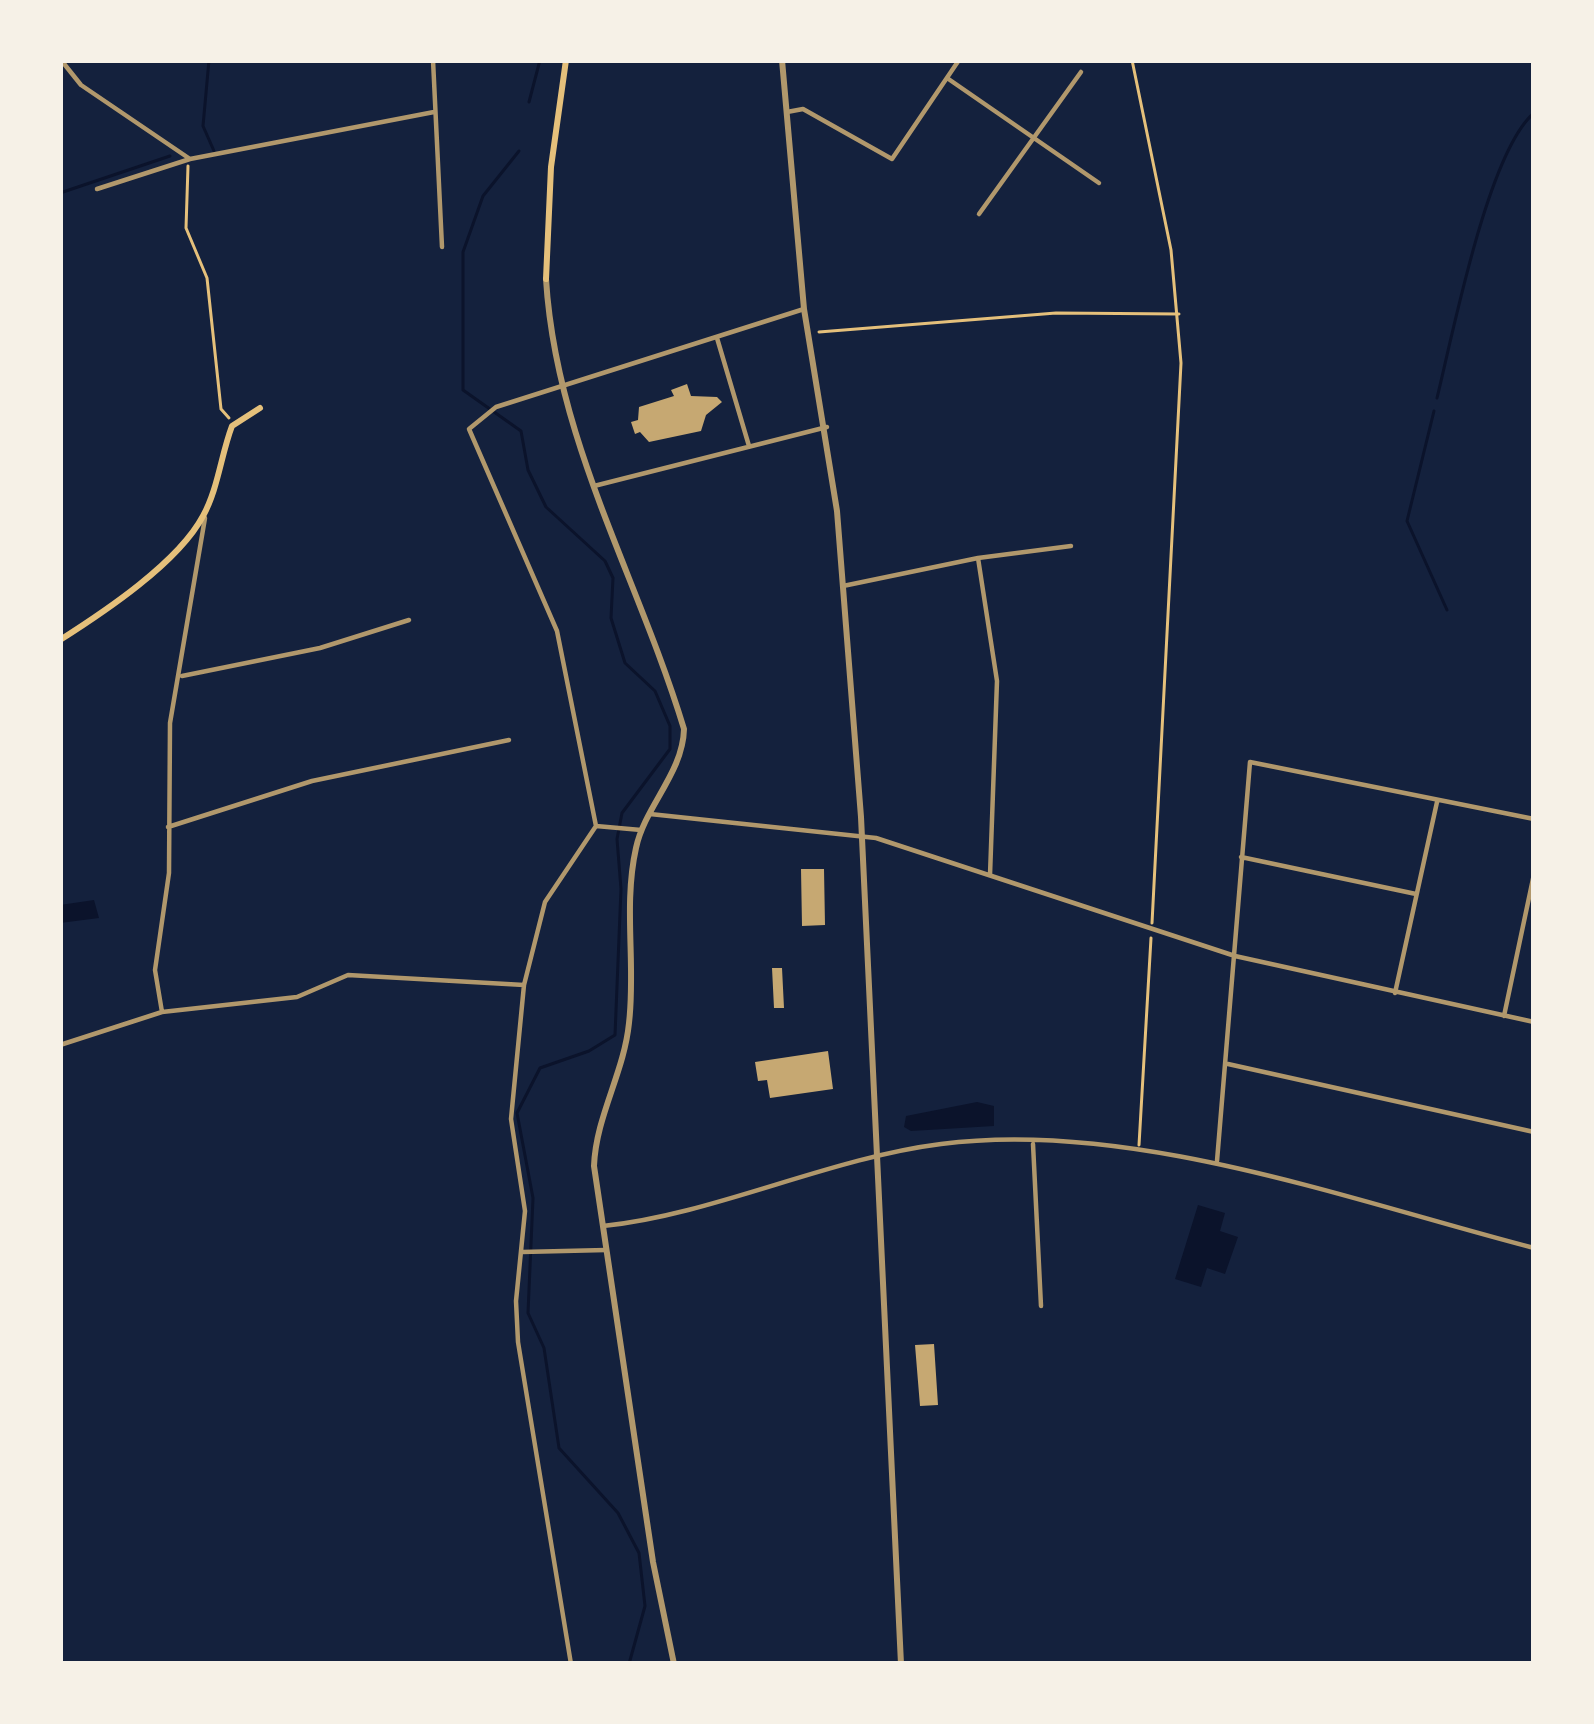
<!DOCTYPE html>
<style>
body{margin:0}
#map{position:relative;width:1594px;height:1724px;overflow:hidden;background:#14213d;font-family:"Space Grotesk",sans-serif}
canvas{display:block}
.frame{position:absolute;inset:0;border:63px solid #f6f1e7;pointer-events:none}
</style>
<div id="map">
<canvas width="1594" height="1724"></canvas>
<div class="frame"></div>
</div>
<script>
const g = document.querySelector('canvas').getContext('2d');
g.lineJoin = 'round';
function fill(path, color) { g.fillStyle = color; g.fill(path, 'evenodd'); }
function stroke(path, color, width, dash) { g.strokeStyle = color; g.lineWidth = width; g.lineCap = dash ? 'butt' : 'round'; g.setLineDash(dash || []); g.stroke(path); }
fill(new Path2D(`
 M 94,900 L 99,918 L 60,923 L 60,905 Z
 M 977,1102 L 994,1106 L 994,1126 L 911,1131 L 904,1127 L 906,1116 Z
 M 1198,1205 L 1225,1213 L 1220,1231 L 1238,1237 L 1225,1274 L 1207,1268 L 1201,1287 L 1175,1279 Z`), '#0b132b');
stroke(new Path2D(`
 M 209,60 L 203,126 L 214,151
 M 529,102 L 540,60
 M 519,151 L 483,196 L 463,252 L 463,390 L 521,431 L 528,470 L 546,507 L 605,561 L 613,578 L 611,618 L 625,663 L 655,691 L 670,726 L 670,749 L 622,813 L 617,839 L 621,889 L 615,1035 L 589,1051 L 540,1068 L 517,1113 L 533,1198 L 528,1313 L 544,1348 L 559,1448 L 618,1513 L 639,1553 L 645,1606 L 629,1664
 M 60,193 L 170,156
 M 1437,398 C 1453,333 1488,152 1534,113
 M 1434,411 L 1407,521 L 1447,610`), '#0b132b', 3);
fill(new Path2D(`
 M 687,384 L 691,396 L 717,397 L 722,402 L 706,415 L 701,431 L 649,442 L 640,432 L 635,434 L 631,422 L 638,420 L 639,407 L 674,396 L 671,390 Z
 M 801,869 L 824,869 L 825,925 L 802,926 Z
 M 772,968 L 782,968 L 784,1008 L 774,1008 Z
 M 828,1051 L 833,1089 L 770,1098 L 767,1080 L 758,1081 L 755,1062 Z
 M 934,1344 L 938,1405 L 920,1406 L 915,1345 Z`), '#c6a872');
stroke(new Path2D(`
 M 1132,60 L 1171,250 L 1181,363 L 1152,923
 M 188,166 L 186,228 L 207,278 L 221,409 L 229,418
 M 819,332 L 1056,313 L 1179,314
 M 1139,1145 L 1151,938`), '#e5c07b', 3);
stroke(new Path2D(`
 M 61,60 L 81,85 L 190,159 L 434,112
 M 433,60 L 442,247
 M 947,78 L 1099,183
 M 787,112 L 803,109 L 892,159 L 959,60
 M 97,189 L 190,159
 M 979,214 L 1081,72
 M 717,338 L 749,446
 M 594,486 L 827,427
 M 978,558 L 997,681 L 990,875
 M 843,586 L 978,558 L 1071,546
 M 182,676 L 320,648 L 409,620
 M 650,814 L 876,838 L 1235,956 L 1534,1022
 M 596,826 L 641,830
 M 168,827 L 312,781 L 509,740
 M 1241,857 L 1416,894
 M 1395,993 L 1437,802
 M 162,1012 L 155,970 L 169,873 L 170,723 L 205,518
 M 1504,1016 L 1534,874
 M 60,1045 L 162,1012 L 297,997 L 348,975 L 524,985
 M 1228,1064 L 1534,1132
 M 1033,1144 L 1041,1306
 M 1217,1161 L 1250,762 L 1534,819
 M 603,1226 C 712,1215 829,1158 941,1144 C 1131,1119 1352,1201 1534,1248
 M 522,1252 L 606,1250
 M 571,1664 L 518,1342 L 516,1301 L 525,1211 L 511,1119 L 524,985 L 545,902 L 596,826 L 557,631 L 469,429 L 496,407 L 804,309`), '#b1986c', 4.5);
stroke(new Path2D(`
 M 782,60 L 804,309 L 837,511 L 861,817 L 901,1664
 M 546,279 C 556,441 638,577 684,729 C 683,773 645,806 636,848 C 623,906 636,965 629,1023 C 624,1073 596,1116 594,1166 L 653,1562 L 674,1664`), '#b1986c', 6);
stroke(new Path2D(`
 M 546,279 L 551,167 L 566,60
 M 60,640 C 104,612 178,563 203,516 C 218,489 221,455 232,426 L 260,408`), '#e5c07b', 6);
</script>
